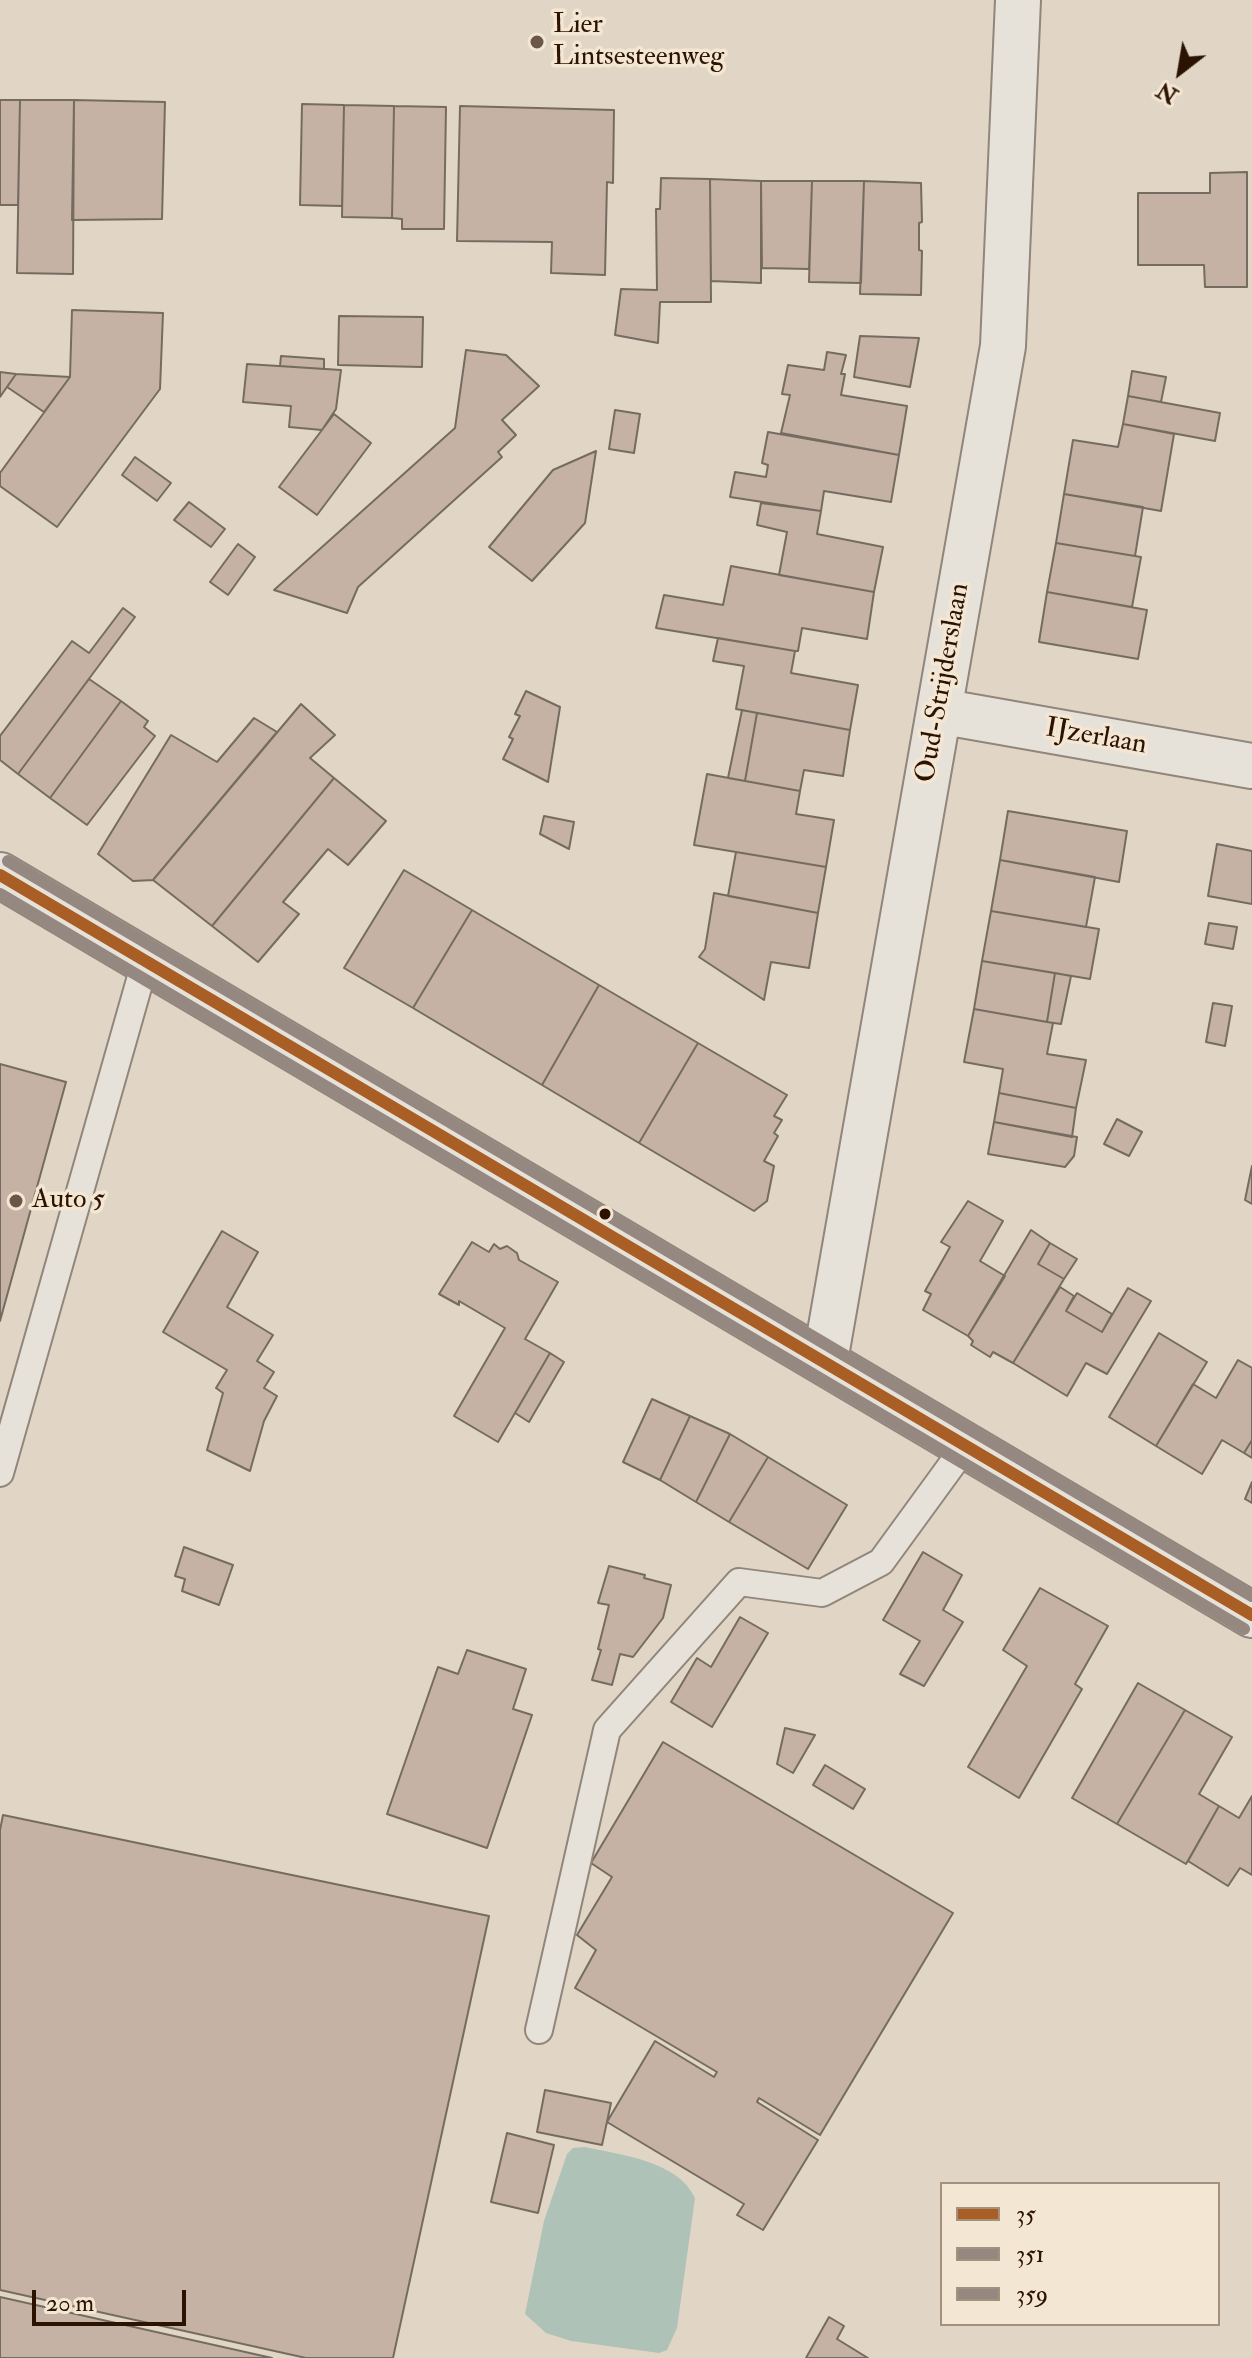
<!DOCTYPE html>
<style>
body{margin:0}
#map{position:relative;width:1252px;height:2358px;overflow:hidden;background:#e1d6c5;font-family:"IM FELL Double Pica",serif}
canvas{display:block}
.legend{position:absolute;left:940px;top:2182px;width:280px;height:144px;box-sizing:border-box;background:#f3e6d2;border:2px solid #a3917e;margin:0;padding:10px 14px;list-style:none;font-size:24px;color:#2b1201}
.legend li{display:flex;align-items:center;gap:16px;height:40px}
.legend b{width:40px;border:2px solid #a3917e}
.north{position:absolute;left:1140px;top:32px;width:80px;height:80px;-webkit-text-stroke:6px #f3e6d2;paint-order:stroke;rotate:211deg;font-size:22px;font-weight:700;line-height:32px;text-align:center;color:#2b1201}
.north::after{content:'';display:block;margin:auto;width:28px;height:36px;background:#2b1201;clip-path:polygon(50% 0,100% 100%,50% 72%,0 100%)}
.scale{position:absolute;left:32px;top:2290px;width:154px;height:36px;box-sizing:border-box;border:4px solid #2b1201;border-top:0;padding-left:10px;font-size:24px;line-height:28px;white-space:nowrap;color:#2b1201;-webkit-text-stroke:6px #f3e6d2;paint-order:stroke}
</style>
<div id="map">
<canvas width="1252" height="2358"></canvas>
<ul class="legend">
<li><b style="height:10px;background:#a85e24"></b>35</li>
<li><b style="height:10px;background:#958880"></b>351</li>
<li><b style="height:10px;background:#958880"></b>359</li>
</ul>
<div class="north">N</div>
<div class="scale">20 m</div>
</div>
<script>
const g = document.querySelector('canvas').getContext('2d');
g.lineJoin = 'round';
function fill(path, color) { g.fillStyle = color; g.fill(path, 'evenodd'); }
function stroke(path, color, width, dash) { g.strokeStyle = color; g.lineWidth = width; g.lineCap = dash ? 'butt' : 'round'; g.setLineDash(dash || []); g.stroke(path); }
function write(font, color, halo, rows, align = 'center') {
  g.font = font + ' "IM FELL Double Pica",serif'; g.lineWidth = 7; g.setLineDash([]); g.textBaseline = 'middle'; g.strokeStyle = halo; g.fillStyle = color; for (const [text, x, y, turn = 0] of rows) {
    g.save(); g.translate(x, y); g.rotate((+turn || 0) * Math.PI / 180); g.textAlign = isNaN(turn) ? turn : align; if (halo) g.strokeText(text, 0, 0); g.fillText(text, 0, 0); g.restore();
  }
}
fill(new Path2D(`
 M 585,2147 C 622,2155 678,2161 695,2198 L 677,2328 L 667,2350 L 659,2353 L 571,2341 L 546,2333 L 525,2314 L 544,2221 L 567,2154 L 573,2148 Z`), '#afc2b8');
const building = new Path2D(`
 M 0,100 L 20,100 L 18,205 L 0,205 Z
 M 20,100 L 74,100 L 73,274 L 17,273 Z
 M 74,100 L 165,102 L 162,219 L 72,220 Z
 M 302,104 L 344,105 L 342,206 L 300,205 Z
 M 344,105 L 394,106 L 392,218 L 342,217 Z
 M 394,106 L 446,107 L 444,229 L 402,229 L 402,219 L 392,218 Z
 M 460,106 L 614,110 L 613,183 L 607,182 L 605,275 L 551,273 L 552,242 L 457,241 Z
 M 1247,172 L 1247,287 L 1205,287 L 1204,265 L 1138,265 L 1138,193 L 1210,193 L 1210,173 Z
 M 661,178 L 710,179 L 711,302 L 660,302 L 658,343 L 615,335 L 621,289 L 657,290 L 656,209 L 660,209 Z
 M 710,179 L 761,181 L 761,283 L 711,281 Z
 M 761,181 L 812,181 L 809,269 L 762,268 Z
 M 812,181 L 864,181 L 861,283 L 809,282 Z
 M 864,181 L 921,183 L 922,222 L 919,223 L 919,250 L 922,251 L 921,295 L 860,294 Z
 M 72,310 L 163,313 L 160,389 L 57,527 L 0,486 L 0,473 L 70,377 Z
 M 339,316 L 423,317 L 422,367 L 338,365 Z
 M 860,336 L 919,338 L 910,387 L 854,377 Z
 M 466,350 L 506,355 L 539,386 L 502,420 L 516,435 L 498,452 L 502,457 L 358,587 L 347,613 L 274,590 L 455,428 Z
 M 827,352 L 846,355 L 841,374 L 845,374 L 841,395 L 907,406 L 899,455 L 781,433 L 790,395 L 782,394 L 788,365 L 824,370 Z
 M 281,356 L 324,359 L 324,369 L 280,366 Z
 M 247,364 L 341,370 L 336,409 L 322,430 L 289,427 L 291,406 L 243,402 Z
 M 1132,371 L 1166,377 L 1161,402 L 1128,396 Z
 M 0,372 L 16,374 L 0,397 Z
 M 16,374 L 70,377 L 44,412 L 7,387 Z
 M 1128,396 L 1220,413 L 1215,441 L 1123,424 Z
 M 615,410 L 640,414 L 634,453 L 609,449 Z
 M 334,414 L 371,443 L 317,515 L 279,487 Z
 M 1123,424 L 1174,434 L 1161,511 L 1064,494 L 1073,440 L 1118,447 Z
 M 768,432 L 899,455 L 891,502 L 824,491 L 821,511 L 730,497 L 735,472 L 766,477 L 768,465 L 762,463 Z
 M 596,451 L 585,523 L 532,581 L 489,547 L 553,470 Z
 M 135,457 L 171,483 L 157,501 L 122,475 Z
 M 1064,494 L 1143,507 L 1135,556 L 1056,543 Z
 M 189,502 L 225,529 L 211,547 L 174,520 Z
 M 761,503 L 821,511 L 817,534 L 883,547 L 874,592 L 779,575 L 787,532 L 757,525 Z
 M 1056,543 L 1141,557 L 1132,607 L 1047,592 Z
 M 238,544 L 255,557 L 228,595 L 210,582 Z
 M 731,566 L 874,592 L 867,639 L 802,628 L 798,651 L 795,651 L 656,628 L 664,595 L 723,605 Z
 M 1047,592 L 1147,610 L 1138,659 L 1039,642 Z
 M 123,608 L 135,617 L 18,774 L 0,760 L 0,736 L 72,641 L 89,653 Z
 M 718,638 L 795,651 L 791,673 L 858,685 L 850,730 L 736,709 L 744,666 L 713,661 Z
 M 89,679 L 121,701 L 50,798 L 18,774 Z
 M 526,691 L 560,707 L 548,782 L 503,759 L 513,739 L 509,737 L 520,716 L 515,714 Z
 M 121,701 L 148,721 L 144,727 L 155,736 L 87,825 L 50,798 Z
 M 301,704 L 335,735 L 310,758 L 334,778 L 212,926 L 153,880 Z
 M 742,710 L 757,713 L 745,781 L 728,778 Z
 M 757,713 L 850,730 L 843,776 L 804,770 L 800,791 L 745,781 Z
 M 254,718 L 277,732 L 153,880 L 133,881 L 98,854 L 171,735 L 217,762 Z
 M 707,774 L 800,791 L 796,814 L 834,820 L 826,867 L 694,845 Z
 M 334,778 L 386,821 L 348,865 L 328,849 L 283,902 L 299,914 L 258,962 L 212,926 Z
 M 1008,811 L 1127,831 L 1119,882 L 1000,860 Z
 M 544,816 L 574,822 L 569,849 L 540,834 Z
 M 1217,844 L 1252,851 L 1252,904 L 1208,896 Z
 M 736,852 L 826,867 L 818,913 L 728,896 Z
 M 1000,860 L 1095,877 L 1086,927 L 991,911 Z
 M 404,870 L 472,910 L 413,1008 L 344,968 Z
 M 714,893 L 818,913 L 809,968 L 771,962 L 764,1000 L 699,957 L 705,949 Z
 M 472,910 L 599,985 L 542,1085 L 413,1008 Z
 M 991,911 L 1099,929 L 1090,979 L 982,961 Z
 M 1209,923 L 1237,927 L 1233,949 L 1205,944 Z
 M 982,961 L 1055,973 L 1047,1022 L 974,1009 Z
 M 1055,973 L 1071,976 L 1061,1024 L 1047,1022 Z
 M 599,985 L 698,1043 L 639,1143 L 542,1085 Z
 M 1213,1003 L 1232,1006 L 1225,1046 L 1206,1042 Z
 M 974,1009 L 1053,1023 L 1047,1054 L 1086,1060 L 1076,1108 L 999,1093 L 1003,1069 L 964,1062 Z
 M 698,1043 L 787,1095 L 774,1116 L 782,1120 L 774,1133 L 778,1136 L 764,1161 L 774,1166 L 767,1201 L 754,1211 L 639,1143 Z
 M 0,1064 L 66,1082 L 0,1321 Z
 M 999,1093 L 1076,1108 L 1072,1137 L 994,1122 Z
 M 1117,1119 L 1142,1132 L 1129,1156 L 1104,1144 Z
 M 994,1122 L 1077,1137 L 1074,1156 L 1065,1167 L 988,1154 Z
 M 1252,1166 L 1252,1204 L 1245,1200 Z
 M 968,1201 L 1003,1221 L 980,1261 L 1005,1276 L 968,1336 L 923,1310 L 931,1294 L 925,1291 L 950,1247 L 941,1242 Z
 M 1031,1230 L 1050,1243 L 1038,1264 L 1064,1279 L 1013,1363 L 993,1352 L 990,1357 L 971,1345 L 973,1341 L 968,1336 Z
 M 222,1231 L 258,1252 L 227,1307 L 273,1335 L 257,1361 L 274,1372 L 264,1388 L 277,1396 L 264,1421 L 250,1471 L 207,1450 L 223,1393 L 216,1388 L 227,1370 L 163,1332 Z
 M 472,1242 L 489,1252 L 494,1244 L 500,1249 L 507,1246 L 517,1253 L 519,1260 L 558,1282 L 525,1339 L 550,1353 L 498,1442 L 454,1416 L 505,1328 L 459,1301 L 459,1305 L 439,1294 Z
 M 1050,1243 L 1077,1259 L 1064,1279 L 1038,1264 Z
 M 1060,1287 L 1074,1296 L 1066,1311 L 1102,1332 L 1128,1288 L 1151,1301 L 1107,1374 L 1086,1363 L 1067,1396 L 1013,1363 Z
 M 1077,1293 L 1112,1314 L 1102,1332 L 1066,1311 Z
 M 1159,1333 L 1207,1362 L 1156,1446 L 1109,1417 Z
 M 550,1353 L 564,1362 L 529,1422 L 515,1413 Z
 M 1238,1360 L 1252,1368 L 1252,1440 L 1244,1453 L 1222,1440 L 1202,1474 L 1156,1446 L 1193,1384 L 1216,1398 Z
 M 652,1399 L 690,1416 L 660,1480 L 623,1462 Z
 M 690,1416 L 730,1434 L 696,1502 L 660,1480 Z
 M 730,1434 L 768,1457 L 729,1522 L 696,1502 Z
 M 1252,1440 L 1252,1458 L 1244,1453 Z
 M 768,1457 L 847,1505 L 808,1569 L 729,1522 Z
 M 1252,1482 L 1252,1503 L 1245,1499 Z
 M 184,1547 L 233,1565 L 219,1605 L 182,1591 L 185,1579 L 175,1576 Z
 M 923,1552 L 962,1575 L 943,1610 L 963,1622 L 924,1686 L 900,1674 L 920,1641 L 883,1620 Z
 M 609,1566 L 645,1575 L 644,1578 L 671,1585 L 663,1618 L 633,1657 L 620,1654 L 612,1685 L 592,1680 L 601,1650 L 598,1649 L 609,1605 L 598,1603 Z
 M 1040,1588 L 1108,1626 L 1075,1684 L 1082,1689 L 1019,1798 L 968,1767 L 1027,1666 L 1003,1650 Z
 M 740,1617 L 768,1633 L 712,1727 L 671,1702 L 697,1658 L 711,1667 Z
 M 467,1650 L 526,1669 L 513,1709 L 532,1715 L 487,1848 L 387,1814 L 438,1667 L 458,1674 Z
 M 1138,1683 L 1185,1710 L 1117,1824 L 1072,1798 Z
 M 1185,1710 L 1232,1737 L 1199,1794 L 1219,1806 L 1186,1864 L 1117,1824 Z
 M 785,1728 L 815,1735 L 793,1773 L 777,1764 Z
 M 663,1742 L 953,1913 L 820,2135 L 759,2098 L 757,2102 L 818,2140 L 763,2230 L 737,2215 L 744,2204 L 607,2122 L 655,2041 L 714,2077 L 717,2072 L 575,1988 L 596,1950 L 577,1935 L 612,1877 L 591,1863 Z
 M 825,1765 L 865,1789 L 853,1809 L 813,1785 Z
 M 1252,1796 L 1252,1875 L 1240,1868 L 1228,1886 L 1188,1861 L 1219,1806 L 1239,1818 Z
 M 3,1815 L 489,1916 L 393,2358 L 306,2358 L 0,2290 L 0,1830 Z
 M 545,2090 L 611,2103 L 602,2145 L 537,2132 Z
 M 507,2133 L 554,2145 L 538,2213 L 491,2202 Z
 M 0,2297 L 272,2358 L 0,2358 Z
 M 829,2317 L 844,2326 L 837,2339 L 868,2358 L 806,2358 Z`);
fill(building, '#c6b2a5');
stroke(building, '#756c61', 2);
const service = new Path2D(`
 M 0,1473 L 146,959
 M 539,2030 L 607,1730 L 739,1582 L 822,1593 L 881,1562 L 967,1444`);
const minor = new Path2D(`
 M 939,711 L 1252,766
 M 825,1361 L 1003,346 L 1018,0`);
const tertiary = new Path2D(`
 M 0,875 L 1252,1615`);
stroke(service, '#90867b', 30);
stroke(minor, '#90867b', 48);
stroke(tertiary, '#90867b', 48);
stroke(service, '#e7e2d9', 26);
stroke(minor, '#e7e2d9', 44);
stroke(tertiary, '#e7e2d9', 44);
stroke(new Path2D(`
 M 0,875 L 1252,1615`), '#a85e24', 12);
stroke(new Path2D(`
 M 0,894 L 1244,1629`), '#958880', 12);
stroke(new Path2D(`
 M 8,861 L 1252,1596`), '#958880', 12);
for (const [x, y, r, color] of [
 [537,42,8,"#6b5746"],
 [16,1201,8,"#6b5746"],
 [605,1214,7,"#2b1201"]
]) { const dot = new Path2D(); dot.arc(x, y, r, 0, 2 * Math.PI); g.fillStyle = color; g.fill(dot); stroke(dot, '#f3e6d2', 3); }
write('28px', '#2b1201', '#f3e6d2', [
 ["Lier",553,26],
 ["Lintsesteenweg",553,58],
 ["Auto 5",32,1201]
], 'left');
write('28px', '#2b1201', '#f3e6d2', [
 ["Oud-Strijderslaan",944,683,-80],
 ["IJzerlaan",1096,738,10]
]);
</script>
